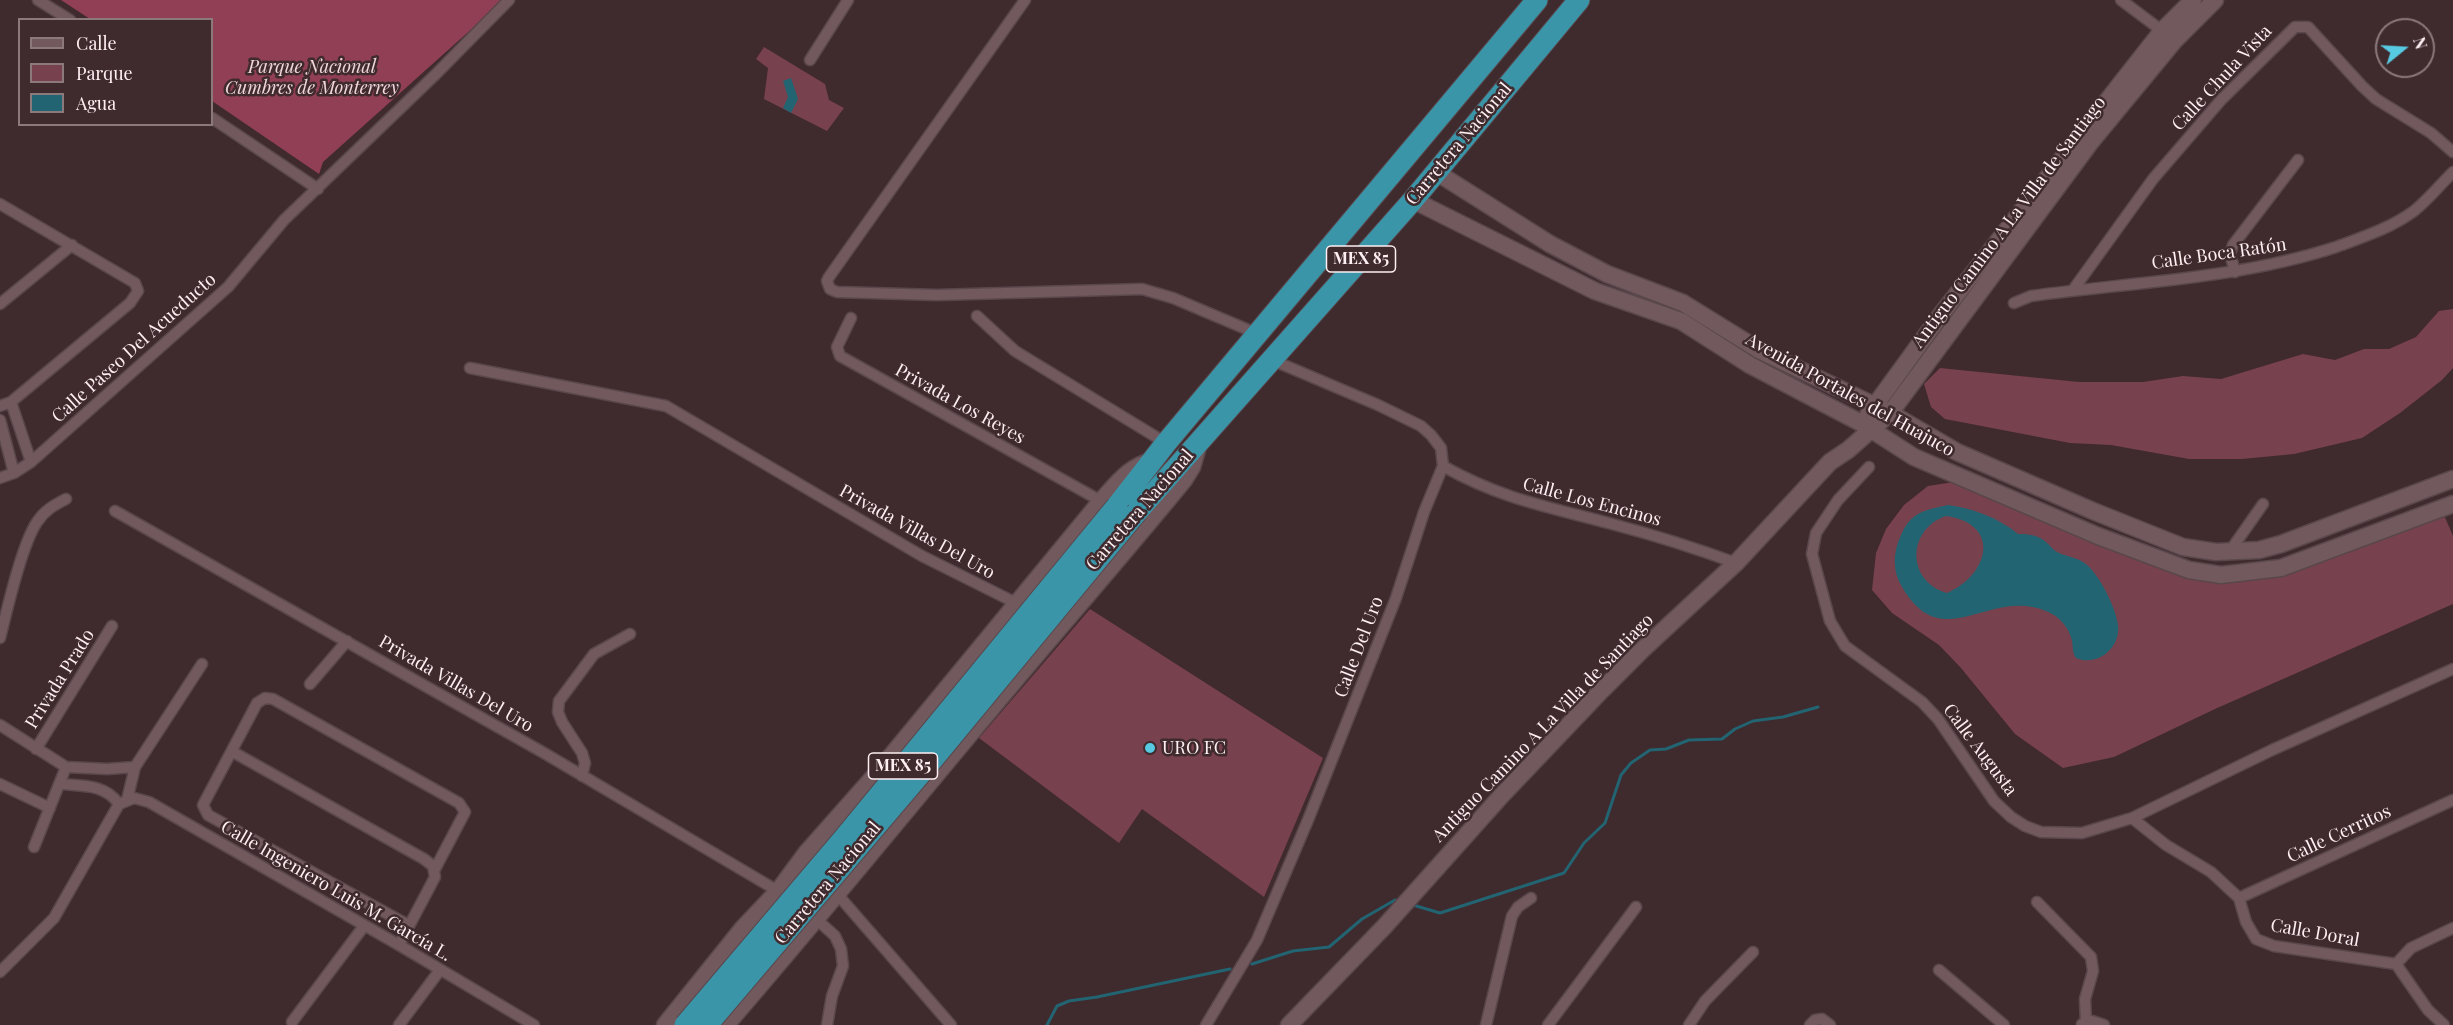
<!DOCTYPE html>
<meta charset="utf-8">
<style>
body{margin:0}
#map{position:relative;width:2453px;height:1025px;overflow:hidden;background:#3f2a2e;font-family:"Playfair Display",serif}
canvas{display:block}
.legend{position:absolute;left:18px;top:18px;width:195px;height:108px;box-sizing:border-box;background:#3f2a2e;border:2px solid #8b797c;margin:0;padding:8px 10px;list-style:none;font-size:18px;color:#feeff2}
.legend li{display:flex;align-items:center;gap:12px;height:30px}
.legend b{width:30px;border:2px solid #8b797c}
.north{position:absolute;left:2375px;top:18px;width:60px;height:60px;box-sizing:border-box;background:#3f2a2e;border:2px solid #8b797c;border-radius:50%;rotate:72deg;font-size:16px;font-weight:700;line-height:24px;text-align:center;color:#feeff2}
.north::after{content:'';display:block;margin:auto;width:21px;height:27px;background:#57c9e1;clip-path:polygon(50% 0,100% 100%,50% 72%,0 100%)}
</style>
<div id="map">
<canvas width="2453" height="1025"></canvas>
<ul class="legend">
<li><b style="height:8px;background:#71595d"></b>Calle</li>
<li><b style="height:16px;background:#78414e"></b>Parque</li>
<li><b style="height:16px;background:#226471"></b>Agua</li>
</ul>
<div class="north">N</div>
</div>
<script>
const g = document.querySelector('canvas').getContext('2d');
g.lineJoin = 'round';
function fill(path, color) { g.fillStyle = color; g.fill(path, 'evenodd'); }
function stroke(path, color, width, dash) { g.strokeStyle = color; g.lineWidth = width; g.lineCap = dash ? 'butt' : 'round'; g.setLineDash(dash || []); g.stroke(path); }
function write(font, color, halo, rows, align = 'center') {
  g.font = font + ' "Playfair Display",serif'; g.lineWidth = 5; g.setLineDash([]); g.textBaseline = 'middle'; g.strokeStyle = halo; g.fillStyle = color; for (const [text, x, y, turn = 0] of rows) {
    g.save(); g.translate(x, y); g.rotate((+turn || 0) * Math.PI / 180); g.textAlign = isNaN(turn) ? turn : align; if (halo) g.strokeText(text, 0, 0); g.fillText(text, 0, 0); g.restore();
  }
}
fill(new Path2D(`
 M 764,47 L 825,84 L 829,100 L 844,108 L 827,131 L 764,99 L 768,68 L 756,59 Z
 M 2453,309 L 2453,368 L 2442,380 L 2400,413 L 2362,438 L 2294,454 L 2242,459 L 2189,459 L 2111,445 L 2070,443 L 1945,419 L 1931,407 L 1924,384 L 1940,368 L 2079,382 L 2143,382 L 2183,376 L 2221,379 L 2303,354 L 2335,360 L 2364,349 L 2389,349 L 2416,337 L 2439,311 Z
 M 1960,481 L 1991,497 L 2245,580 L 2444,515 L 2453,536 L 2453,604 L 2215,709 L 2114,757 L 2063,768 L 2015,734 L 1961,668 L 1939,645 L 1892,613 L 1872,590 L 1876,553 L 1886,529 L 1904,505 L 1928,486 Z
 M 1090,609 L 1323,758 L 1264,897 L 1142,809 L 1119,843 L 979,738 Z`), '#78414e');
fill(new Path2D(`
 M 61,0 L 504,0 L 323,162 L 319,174 L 212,101 L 212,20 L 90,19 Z`), '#913f54');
fill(new Path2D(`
 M 791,78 L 798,99 L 791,113 L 783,108 L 788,97 L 783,81 Z
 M 1948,505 C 1972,508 1999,518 2018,534 C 2029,534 2039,535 2047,543 C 2051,546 2053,550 2057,552 C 2067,557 2078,557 2087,565 C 2100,576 2116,608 2118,625 C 2121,648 2097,667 2076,658 C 2072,652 2073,647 2072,641 C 2069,627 2059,616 2046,611 C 1988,587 1943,657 1902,587 C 1892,571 1893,552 1901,535 C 1911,512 1925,510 1948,505 ZM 1946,516 C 2002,524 1989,575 1947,593 C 1906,581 1907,529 1946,516 Z`), '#226471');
stroke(new Path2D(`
 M 1413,905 L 1440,913 L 1564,873 L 1584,843 L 1605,823 L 1621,775 L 1631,763 L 1650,750 L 1666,749 L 1689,740 L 1722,739 L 1735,729 L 1753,721 L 1783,717 L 1818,707
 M 1252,964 L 1293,951 L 1329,947 L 1362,919 L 1395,900 L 1400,901
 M 1047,1025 L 1057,1006 L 1069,1001 L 1097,997 L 1230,969`), '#226471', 3);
const street = new Path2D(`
 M 38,0 L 70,20
 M 1025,0 L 829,277 L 827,281 L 830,289 L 837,292 L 937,295 L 1142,289 L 1173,298 L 1258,334
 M 2121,0 L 2165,33
 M 810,60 L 848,0
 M 212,118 L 318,189
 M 0,204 L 135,283 L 138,291 L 130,303 L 11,402 L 0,406
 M 2235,272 L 2230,254 L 2233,245 L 2298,160
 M 2073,290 L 2153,179 L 2221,100 L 2295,27 L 2308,27 L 2362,86 L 2376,99 L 2431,133 L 2453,152
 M 2014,303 L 2031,296 C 2133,282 2238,279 2336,247 C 2363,237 2391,228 2414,211 C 2428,200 2440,185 2453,172
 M 0,304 L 72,245
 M 977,316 L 1015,351 L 1166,443
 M 851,318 L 837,347 L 840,356 L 1101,501
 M 470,368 L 666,406 L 922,556 L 1016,603
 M 11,402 L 31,462
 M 0,420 L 14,473
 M 1443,466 C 1501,499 1549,507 1612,524 C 1654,535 1695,548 1736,563
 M 1869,467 L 1838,500 L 1816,533 L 1812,554 L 1830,621 L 1845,646 L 1922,702 L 1938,719 L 1994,801 L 2011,817 L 2025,826 L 2041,832 L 2082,833 L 2132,818 L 2272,750 L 2453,669
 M 0,478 L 14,473 L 31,462 L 228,287 L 284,220 L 436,74 L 509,0
 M 115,511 L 544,753 L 783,894
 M 2230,551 L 2263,504
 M 0,638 C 7,610 22,544 37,522 C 44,511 54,505 66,499
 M 310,684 L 347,641
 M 0,725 L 66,767 L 107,769 L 135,767
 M 36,749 L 112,626
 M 233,752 L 424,859 L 433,866 L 435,877 L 399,945
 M 582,776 L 585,763 L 582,753 L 562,722 L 558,712 L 559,701 L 594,654 L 630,634
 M 0,784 L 50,808
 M 61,784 C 83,786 105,784 119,804
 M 127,800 L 135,767 L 202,664
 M 119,804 L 134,798 L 149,802 L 399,945 L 534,1025
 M 2132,818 L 2166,845 L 2211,872 L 2239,898 L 2246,922 L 2256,939 L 2274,946 L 2396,964 L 2428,1010 L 2444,1025
 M 34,847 L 66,767
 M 838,895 L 951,1025
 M 2239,898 L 2453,800
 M 2037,902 L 2091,957 L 2093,971 L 2085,999 L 2086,1022
 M 813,916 L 835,936 L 841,949 L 843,966 L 832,996 L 827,1025
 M 408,925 L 208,815 L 203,805 L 257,703 L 265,698 L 273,699 L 459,803 L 465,812 L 435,869
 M 2396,964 L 2411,948 L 2453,928
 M 1939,970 L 2004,1025
 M 0,972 L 54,918 L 119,804
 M 292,1022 L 364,926
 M 2082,1024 L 2092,1021 L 2104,1025
 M 399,1025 L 440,970
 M 1206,1025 L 1257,940 L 1308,820 L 1396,598 L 1424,512 L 1443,466 L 1441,448 L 1431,435 L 1421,426 L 1378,405 L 1272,360
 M 1486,1025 L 1512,916 L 1518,907 L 1531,898
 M 1548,1025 L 1636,907
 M 1689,1025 L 1705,1001 L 1753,952
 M 1810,1025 L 1815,1020 L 1822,1019 L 1830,1025`);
const secondary = new Path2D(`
 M 1436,172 L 1550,244 L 1607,274 L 1683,303 L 1759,350 L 1890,413 L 1957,452 L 2093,511 L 2183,547 L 2216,552 L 2259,550 L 2281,544 L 2453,479
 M 1413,200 L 1595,291 L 1681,321 L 1750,365 L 1861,423 L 1914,457 L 2098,536 L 2189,570 L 2221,575 L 2281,568 L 2453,504
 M 1868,415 L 1943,312 L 2118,87 L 2162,31 L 2193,0
 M 665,1025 L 743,928 L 779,890 L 807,852 L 877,773 L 1101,501 C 1116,485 1129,466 1152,461
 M 726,1025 C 816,921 903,814 991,709 C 1055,632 1121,557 1184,480 L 1192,467 L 1199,443
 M 1289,1025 L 1384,927 L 1502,795 L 1602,690 L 1641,651 L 1736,563 L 1830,462 L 1848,450 L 1890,413 L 2090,143 L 2175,40 L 2215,0`);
const highway = new Path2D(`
 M 1117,506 L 1166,443 L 1537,0
 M 1137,512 L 1413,200 L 1579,0`);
stroke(street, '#59474c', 13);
stroke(secondary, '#59474c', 19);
stroke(highway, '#59474c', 23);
stroke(street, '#71595d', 10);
stroke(secondary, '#71595d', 16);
stroke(highway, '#3a95a8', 21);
const highwayBridge = new Path2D(`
 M 685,1025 L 844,838 L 1117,506
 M 707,1025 L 934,758 L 1137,512`);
stroke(highwayBridge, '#59474c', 23, []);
stroke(highwayBridge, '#3a95a8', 21);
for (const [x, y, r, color] of [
 [1150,748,6,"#57c9e1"]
]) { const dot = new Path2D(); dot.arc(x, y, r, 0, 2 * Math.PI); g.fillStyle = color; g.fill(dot); stroke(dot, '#3f2a2e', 2); }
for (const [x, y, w] of [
 [1361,259,69],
 [903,766,69]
]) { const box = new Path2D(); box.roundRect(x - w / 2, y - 13, w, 26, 4.5); g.fillStyle = '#3f2a2e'; g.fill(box); stroke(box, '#feeff2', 1.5); }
write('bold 16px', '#feeff2', null, [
 ["MEX 85",1361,259],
 ["MEX 85",903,766]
]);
write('italic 18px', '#f1d7dc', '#3f2a2e', [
 ["Parque Nacional",312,67],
 ["Cumbres de Monterrey",312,88]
]);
write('18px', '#feeff2', '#3f2a2e', [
 ["Calle Chula Vista",2222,78,-47],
 ["Carretera Nacional",1459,144,-50],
 ["Antiguo Camino A La Villa de Santiago",2009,222,-53],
 ["Calle Boca Ratón",2219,254,-8],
 ["Calle Paseo Del Acueducto",134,348,-42],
 ["Avenida Portales del Huajuco",1850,395,29],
 ["Privada Los Reyes",960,404,29],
 ["Calle Los Encinos",1592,502,15],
 ["Carretera Nacional",1140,510,-49],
 ["Privada Villas Del Uro",917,532,29],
 ["Calle Del Uro",1359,647,-69],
 ["Privada Prado",60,679,-58],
 ["Privada Villas Del Uro",456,684,30],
 ["Antiguo Camino A La Villa de Santiago",1543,728,-46],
 ["Calle Augusta",1980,750,53],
 ["Calle Cerritos",2339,834,-25],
 ["Carretera Nacional",828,883,-50],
 ["Calle Ingeniero Luis M. García L.",336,891,30],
 ["Calle Doral",2315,933,10]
]);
write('18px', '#feeff2', '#3f2a2e', [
 ["URO FC",1162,748]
], 'left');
</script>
